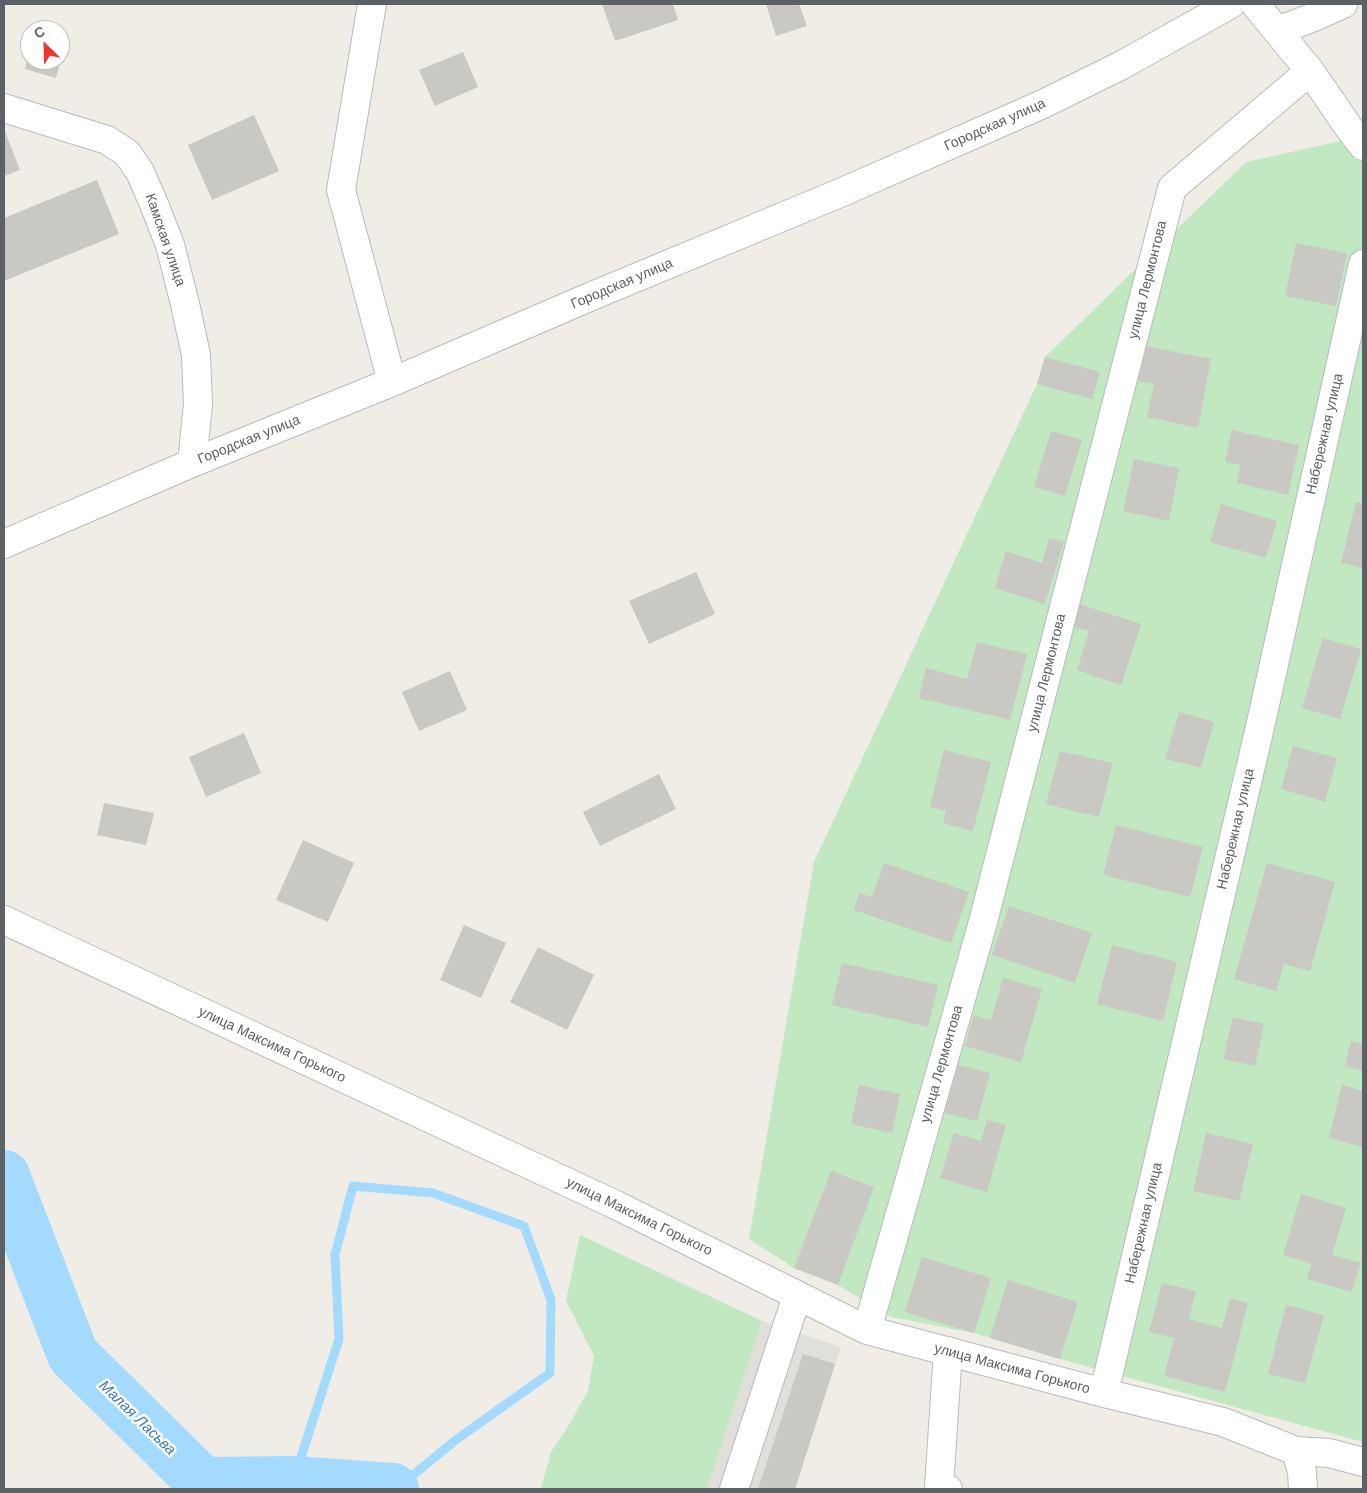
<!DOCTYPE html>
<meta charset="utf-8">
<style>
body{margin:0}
#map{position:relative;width:1367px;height:1493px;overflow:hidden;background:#efede5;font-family:Helvetica,sans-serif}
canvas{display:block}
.frame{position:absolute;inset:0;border:5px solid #5c6166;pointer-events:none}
.north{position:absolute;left:20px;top:20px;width:50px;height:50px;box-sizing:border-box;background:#fff;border:1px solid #bec0c2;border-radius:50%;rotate:336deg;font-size:14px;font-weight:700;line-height:20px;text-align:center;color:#5c6166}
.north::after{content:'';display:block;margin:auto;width:18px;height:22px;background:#ee372c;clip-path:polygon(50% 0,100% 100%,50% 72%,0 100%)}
</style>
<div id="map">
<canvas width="1367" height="1493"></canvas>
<div class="frame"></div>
<div class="north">С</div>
</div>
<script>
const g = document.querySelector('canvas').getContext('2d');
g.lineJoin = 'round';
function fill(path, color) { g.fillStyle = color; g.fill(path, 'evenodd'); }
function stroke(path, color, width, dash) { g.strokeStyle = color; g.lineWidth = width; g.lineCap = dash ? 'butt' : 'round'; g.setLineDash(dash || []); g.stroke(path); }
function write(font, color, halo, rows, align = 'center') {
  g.font = font + ' Helvetica,sans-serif'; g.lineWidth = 5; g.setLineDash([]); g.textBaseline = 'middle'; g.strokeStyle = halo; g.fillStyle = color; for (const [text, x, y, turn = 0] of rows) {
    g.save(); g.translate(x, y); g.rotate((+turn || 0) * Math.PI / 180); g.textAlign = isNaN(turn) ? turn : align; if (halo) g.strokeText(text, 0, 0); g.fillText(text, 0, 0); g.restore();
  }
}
fill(new Path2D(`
 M 762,1321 L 841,1347 L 795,1489 L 707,1489 Z`), '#e0dfd9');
fill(new Path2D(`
 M 1363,136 L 1363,1442 L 1060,1359 L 974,1333 L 891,1317 L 838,1285 L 794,1268 L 749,1239 L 814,862 L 1037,384 L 1045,357 L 1246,162 Z
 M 580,1235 L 762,1321 L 707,1489 L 541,1489 L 551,1452 L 566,1430 L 588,1391 L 594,1356 L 566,1300 Z`), '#c1e8c1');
stroke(new Path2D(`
 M 293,1482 L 339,1339 L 335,1255 L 353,1186 L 433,1193 L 524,1226 L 551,1300 L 550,1373 L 457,1439 L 396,1489
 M 181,1489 L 203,1483`), '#a5daff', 9);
stroke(new Path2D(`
 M 4,1176 L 73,1355 L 203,1483 L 293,1482 L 393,1489`), '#a5daff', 52);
fill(new Path2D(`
 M 602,4 L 673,4 L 678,20 L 615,41 Z
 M 766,4 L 799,4 L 807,26 L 776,36 Z
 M 29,52 L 30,60 L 61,60 L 56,78 L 25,69 Z
 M 463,52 L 478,87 L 435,106 L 419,70 Z
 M 254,115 L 279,171 L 212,200 L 188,145 Z
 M 4,129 L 20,170 L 4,176 Z
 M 97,180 L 119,234 L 4,281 L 4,218 Z
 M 1296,243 L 1347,253 L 1336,306 L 1285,296 Z
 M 1145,346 L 1211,359 L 1198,428 L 1147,417 L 1154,384 L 1138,381 Z
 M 1045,357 L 1100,372 L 1092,399 L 1037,384 Z
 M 1232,430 L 1299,445 L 1288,495 L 1237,483 L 1240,465 L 1225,462 Z
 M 1051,431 L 1082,440 L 1065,496 L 1034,487 Z
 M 1134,459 L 1179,468 L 1169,521 L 1123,511 Z
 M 1356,502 L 1363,504 L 1363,568 L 1341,563 Z
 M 1221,504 L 1277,521 L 1266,558 L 1210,542 Z
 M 1049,538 L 1064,542 L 1045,604 L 995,588 L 1006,551 L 1042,563 Z
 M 696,572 L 715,614 L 649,644 L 629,601 Z
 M 1079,604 L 1141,624 L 1121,685 L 1077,670 L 1089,631 L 1072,626 Z
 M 1323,638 L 1361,649 L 1340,719 L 1302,708 Z
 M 977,642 L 1027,654 L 1010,720 L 919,698 L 926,668 L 967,679 Z
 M 450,671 L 467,710 L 419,731 L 402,692 Z
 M 1179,712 L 1214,722 L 1201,768 L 1165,759 Z
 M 244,733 L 261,773 L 206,797 L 189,757 Z
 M 1293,746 L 1337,758 L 1325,802 L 1281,789 Z
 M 944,750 L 991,762 L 973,831 L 943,823 L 946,811 L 930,807 Z
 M 1060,751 L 1113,763 L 1099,817 L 1046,804 Z
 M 659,774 L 676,809 L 600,846 L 583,812 Z
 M 104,803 L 154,813 L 146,845 L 97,835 Z
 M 1116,825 L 1203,847 L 1190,897 L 1103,875 Z
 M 303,840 L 354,863 L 328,922 L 276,900 Z
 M 884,863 L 969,892 L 951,943 L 854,910 L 859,893 L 872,897 Z
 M 1267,863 L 1335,882 L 1310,971 L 1284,964 L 1276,991 L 1234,979 Z
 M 1009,906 L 1092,933 L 1075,983 L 992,955 Z
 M 464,925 L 506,943 L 481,998 L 440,980 Z
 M 1112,945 L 1177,962 L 1163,1021 L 1097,1004 Z
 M 538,947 L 594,975 L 567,1030 L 510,1002 Z
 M 842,963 L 938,985 L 928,1027 L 832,1005 Z
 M 1003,978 L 1042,989 L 1021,1062 L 965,1046 L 974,1015 L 991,1020 Z
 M 1233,1017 L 1264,1024 L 1255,1066 L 1223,1059 Z
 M 1351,1041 L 1363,1044 L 1363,1071 L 1345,1066 Z
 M 958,1065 L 990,1073 L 977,1121 L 945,1113 Z
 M 859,1085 L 900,1094 L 892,1133 L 851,1124 Z
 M 1342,1085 L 1363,1091 L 1363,1147 L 1329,1138 Z
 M 987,1120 L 1006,1125 L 987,1192 L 940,1178 L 954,1133 L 981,1141 Z
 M 1206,1133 L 1253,1144 L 1239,1201 L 1193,1191 Z
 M 831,1171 L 874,1187 L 838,1285 L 794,1268 Z
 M 1301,1194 L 1346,1208 L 1332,1255 L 1361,1263 L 1352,1292 L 1307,1279 L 1312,1264 L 1283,1255 Z
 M 922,1257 L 991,1278 L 974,1333 L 905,1312 Z
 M 1008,1280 L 1078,1302 L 1060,1359 L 990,1338 Z
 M 1162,1283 L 1196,1291 L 1189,1319 L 1222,1328 L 1230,1298 L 1248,1303 L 1225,1392 L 1164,1376 L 1174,1338 L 1149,1332 Z
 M 1286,1305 L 1324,1315 L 1305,1383 L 1268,1374 Z
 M 803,1354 L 835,1364 L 795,1489 L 758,1489 Z`), '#cac8c2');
const minor = new Path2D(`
 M 372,4 L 341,190 L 392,382
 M 1255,4 L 1310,71 L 1347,125 L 1363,146
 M 1277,31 L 1314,17 L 1343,4
 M 4,108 L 107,140 L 127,153 L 140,172 L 154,204 L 170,245 L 185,304 L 196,355 L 198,404 L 192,463
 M 4,544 L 192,463 L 392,382 L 592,296 L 840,193 L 993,126 L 1045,103 L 1122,65 L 1231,4
 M 4,920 L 616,1205 L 867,1330 L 1104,1393 L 1223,1422 L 1296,1451 L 1302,1472 L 1303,1489
 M 867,1330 L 983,922 L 1172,188 L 1310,71
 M 948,1351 L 939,1487 L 948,1489
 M 1104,1393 L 1260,727 L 1363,264
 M 1296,1451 L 1329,1453 L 1363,1462
 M 734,1489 L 797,1296`);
stroke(minor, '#b7bbbf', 30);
stroke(minor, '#fff', 28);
write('14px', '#5c6166', '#fff', [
 ["Городская улица",995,125,-24],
 ["Камская улица",165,240,71],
 ["улица Лермонтова",1148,280,-76],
 ["Городская улица",622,284,-23],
 ["Набережная улица",1325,434,-77],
 ["Городская улица",249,440,-22],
 ["улица Лермонтова",1047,673,-76],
 ["Набережная улица",1236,829,-77],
 ["улица Максима Горького",272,1045,25],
 ["улица Лермонтова",942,1064,-74],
 ["улица Максима Горького",639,1217,26],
 ["Набережная улица",1144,1223,-77],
 ["улица Максима Горького",1012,1369,15]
]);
write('italic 15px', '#3e7ab5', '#fff', [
 ["Малая Ласьва",137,1418,44]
]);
</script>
